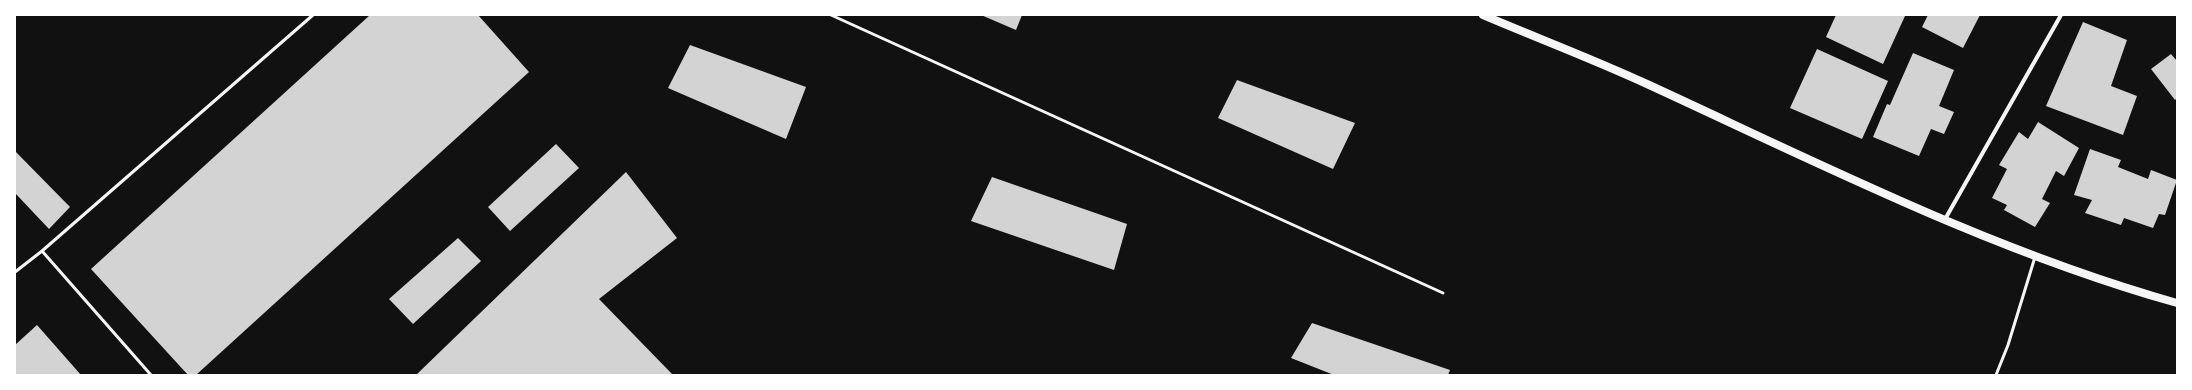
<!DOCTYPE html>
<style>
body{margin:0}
#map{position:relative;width:2192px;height:390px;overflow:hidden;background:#111;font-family:"PT Serif",serif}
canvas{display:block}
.frame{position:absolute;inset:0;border:16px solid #fff;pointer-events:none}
</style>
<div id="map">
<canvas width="2192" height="390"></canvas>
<div class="frame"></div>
</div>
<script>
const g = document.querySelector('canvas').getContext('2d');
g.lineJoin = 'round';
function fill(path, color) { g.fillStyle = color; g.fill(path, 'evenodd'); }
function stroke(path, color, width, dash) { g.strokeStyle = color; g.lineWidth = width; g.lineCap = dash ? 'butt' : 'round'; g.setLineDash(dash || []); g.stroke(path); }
fill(new Path2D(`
 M 370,15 L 478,15 L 529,72 L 196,375 L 188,375 L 91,269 Z
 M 981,15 L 1022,15 L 1016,30 Z
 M 1836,15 L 1902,15 L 1905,16 L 1883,64 L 1826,37 Z
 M 1928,15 L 1980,15 L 1963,48 L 1922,27 Z
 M 2083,22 L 2127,40 L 2111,86 L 2137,96 L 2123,135 L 2046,106 Z
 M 690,45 L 806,87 L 786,139 L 668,88 Z
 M 1817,49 L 1888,81 L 1862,139 L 1790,108 Z
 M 1913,53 L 1954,70 L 1939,106 L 1954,112 L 1944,134 L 1931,129 L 1919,156 L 1873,137 L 1887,104 L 1890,105 Z
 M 2171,54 L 2177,61 L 2177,98 L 2175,100 L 2151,69 Z
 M 1237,80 L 1355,123 L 1333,169 L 1218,118 Z
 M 2038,122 L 2079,148 L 2064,176 L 2056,171 L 2042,199 L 2050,203 L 2035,227 L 2004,210 L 2007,205 L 1992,198 L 2007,169 L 1999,165 L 2019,132 L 2028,139 Z
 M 556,144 L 579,168 L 510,231 L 488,207 Z
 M 2090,149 L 2121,160 L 2118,167 L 2148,179 L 2151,170 L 2177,180 L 2165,215 L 2159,214 L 2153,228 L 2124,218 L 2121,225 L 2085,213 L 2092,200 L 2074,195 Z
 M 15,151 L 70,207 L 49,229 L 15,193 Z
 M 626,172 L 677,238 L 599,299 L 673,375 L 416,375 Z
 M 992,177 L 1127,224 L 1114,270 L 971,221 Z
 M 458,238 L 481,261 L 413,324 L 389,299 Z
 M 1312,323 L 1450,370 L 1448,375 L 1334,375 L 1291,358 Z
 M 37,325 L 81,375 L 15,375 L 15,345 Z`), '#d3d3d3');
stroke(new Path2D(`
 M 831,15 L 1443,293
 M 42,251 L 151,375
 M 15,272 L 42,251 L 313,15
 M 1996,375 L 2008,345 L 2035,257`), '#f5f5f5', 3);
stroke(new Path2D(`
 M 1944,221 L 2061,15`), '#f5f5f5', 4);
stroke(new Path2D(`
 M 1483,15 C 1537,38 1593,59 1647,84 C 1821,164 1992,251 2177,303`), '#f5f5f5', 8);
</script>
